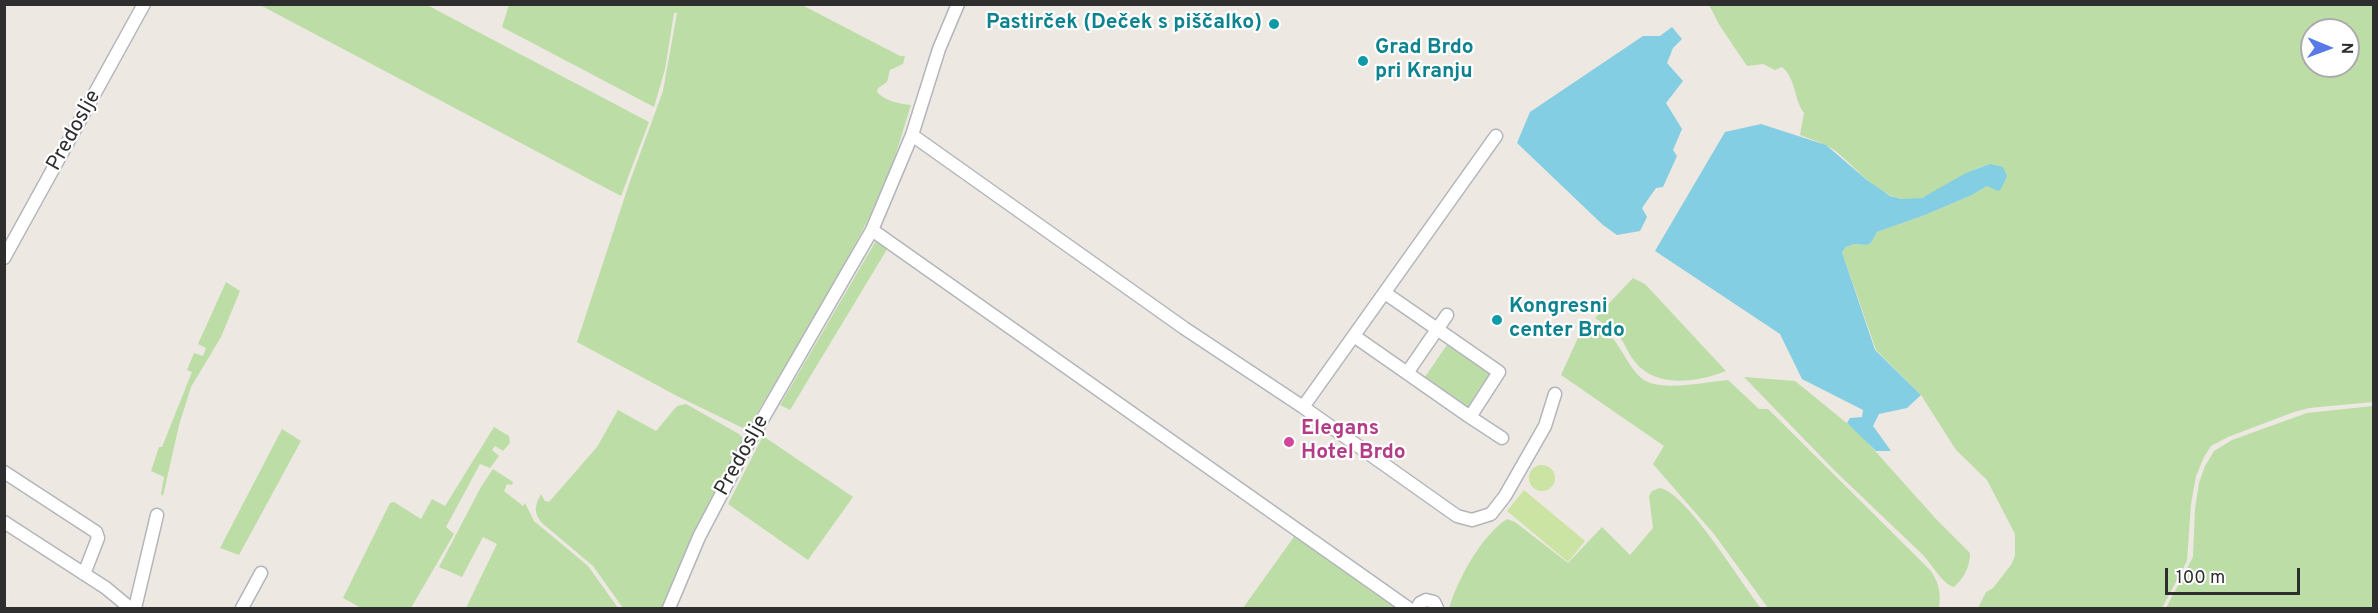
<!DOCTYPE html>
<meta charset="utf-8">
<style>
body{margin:0}
#map{position:relative;width:2378px;height:613px;overflow:hidden;background:#ede8e2;font-family:Overpass,sans-serif}
canvas{display:block}
.frame{position:absolute;inset:0;border:6px solid #2e2e2e;pointer-events:none}
.north{position:absolute;left:2300px;top:18px;width:60px;height:60px;box-sizing:border-box;background:#fff;border:2px solid #ababab;border-radius:50%;rotate:91deg;font-size:16px;font-weight:700;line-height:24px;text-align:center;color:#2e2e2e}
.north::after{content:'';display:block;margin:auto;width:21px;height:27px;background:#577ae6;clip-path:polygon(50% 0,100% 100%,50% 72%,0 100%)}
.scale{position:absolute;left:2165px;top:568px;width:135px;height:27px;box-sizing:border-box;border:3px solid #2e2e2e;border-top:0;padding-left:8px;font-size:18px;line-height:21px;white-space:nowrap;color:#2e2e2e;-webkit-text-stroke:4px #fff;paint-order:stroke}
</style>
<div id="map">
<canvas width="2378" height="613"></canvas>
<div class="frame"></div>
<div class="north">N</div>
<div class="scale">100 m</div>
</div>
<script>
const g = document.querySelector('canvas').getContext('2d');
g.lineJoin = 'round';
function fill(path, color) { g.fillStyle = color; g.fill(path, 'evenodd'); }
function stroke(path, color, width, dash) { g.strokeStyle = color; g.lineWidth = width; g.lineCap = dash ? 'butt' : 'round'; g.setLineDash(dash || []); g.stroke(path); }
function write(font, color, halo, rows, align = 'center') {
  g.font = font + ' Overpass,sans-serif'; g.lineWidth = 4.5; g.setLineDash([]); g.textBaseline = 'middle'; g.strokeStyle = halo; g.fillStyle = color; for (const [text, x, y, turn = 0] of rows) {
    g.save(); g.translate(x, y); g.rotate((+turn || 0) * Math.PI / 180); g.textAlign = isNaN(turn) ? turn : align; if (halo) g.strokeText(text, 0, 0); g.fillText(text, 0, 0); g.restore();
  }
}
fill(new Path2D(`
 M 260,5 L 427,5 L 649,122 L 621,196 Z
 M 509,5 L 802,5 L 900,56 L 905,56 L 903,64 L 890,70 L 887,82 L 878,88 L 877,92 C 885,101 899,104 911,105 L 889,176 L 867,222 L 835,282 L 747,430 L 677,396 L 577,342 L 629,184 L 663,91 L 677,13 L 674,13 L 665,69 L 654,107 L 502,27 Z
 M 1709,5 L 2373,5 L 2373,402 L 2309,408 L 2294,412 L 2228,437 L 2211,446 L 2204,457 L 2196,476 L 2191,504 L 2187,561 L 2162,608 L 1978,608 L 1986,592 L 1993,588 L 2011,565 L 2015,556 L 2015,534 L 1987,480 L 1956,450 L 1921,395 L 1876,350 L 1842,252 L 1846,247 L 1854,244 L 1867,245 L 1871,243 L 1877,232 L 1925,215 L 1972,195 L 1987,186 L 1991,187 L 1990,164 C 1966,170 1947,188 1924,197 C 1889,210 1861,172 1838,153 C 1827,144 1813,140 1800,135 L 1804,113 C 1793,98 1797,80 1782,67 L 1775,70 L 1763,64 L 1747,66 L 1720,26 ZM 2312,30 L 2348,30 L 2348,66 L 2312,66 Z
 M 877,239 L 889,246 L 790,410 L 780,405 Z
 M 1633,278 L 1645,284 L 1726,371 C 1698,382 1657,389 1635,362 C 1628,354 1625,343 1618,335 C 1611,328 1602,323 1595,318 Z
 M 226,282 L 240,291 L 221,337 L 191,387 L 179,425 L 163,496 L 161,494 L 164,477 L 151,471 L 159,447 L 162,447 L 192,372 L 187,370 L 194,353 L 203,356 L 206,348 L 198,344 Z
 M 1588,325 C 1623,327 1624,378 1654,384 C 1677,389 1705,382 1728,380 L 1759,409 L 1768,409 L 1930,570 C 1939,582 1941,593 1939,608 L 1768,608 L 1714,534 L 1653,464 L 1664,446 L 1561,375 L 1582,329 Z
 M 1449,342 L 1492,373 L 1469,407 L 1466,408 L 1425,380 L 1425,377 Z
 M 1744,377 L 1795,381 L 1859,433 L 1936,519 L 1970,553 C 1970,567 1964,578 1954,587 C 1942,584 1932,564 1922,554 L 1835,471 Z
 M 686,404 L 739,434 L 743,438 L 708,504 L 662,608 L 623,608 L 593,566 L 542,523 C 533,512 535,506 541,494 L 545,501 L 549,502 L 597,447 L 618,410 L 656,431 L 677,406 Z
 M 2373,406 L 2373,608 L 2166,608 L 2193,557 L 2195,509 L 2199,483 L 2205,466 L 2214,451 L 2232,440 L 2307,413 Z
 M 494,427 L 509,436 L 510,443 L 503,451 L 495,446 L 492,450 L 499,456 L 490,468 L 480,464 L 446,527 L 454,534 L 411,608 L 361,608 L 343,598 L 390,503 L 394,502 L 421,519 L 432,499 L 445,506 Z
 M 282,429 L 301,441 L 239,555 L 220,548 Z
 M 763,436 L 853,497 L 808,560 L 728,504 Z
 M 493,469 L 513,482 L 512,485 L 507,484 L 504,491 L 523,506 L 525,503 L 534,521 L 588,566 L 618,608 L 466,608 L 497,544 L 483,537 L 462,577 L 439,567 L 481,487 Z
 M 1660,488 C 1687,493 1742,585 1761,608 L 1449,608 C 1458,579 1481,536 1507,519 L 1515,522 L 1568,563 L 1602,527 L 1630,555 L 1653,528 L 1649,496 L 1652,491 Z
 M 1296,534 L 1401,608 L 1243,608 Z`), '#bcdda6');
fill(new Path2D(`
 M1529 478a13 13 0 1 1 26 0a13 13 0 1 1-26 0Z
 M 1524,490 L 1585,541 L 1568,562 L 1507,511 Z`), '#cbe3a3');
fill(new Path2D(`
 M 1672,27 L 1682,39 L 1673,48 L 1667,63 L 1683,81 L 1666,103 L 1682,129 L 1673,150 L 1677,156 L 1663,187 L 1656,188 L 1642,208 L 1647,217 L 1640,231 L 1617,235 L 1603,225 L 1517,143 L 1530,112 L 1643,36 L 1660,36 Z
 M 1761,124 L 1826,145 L 1867,180 L 1890,196 L 1902,199 L 1922,198 L 1966,173 L 1984,166 L 1990,164 L 2003,167 L 2007,176 L 2001,189 L 1998,191 L 1987,186 L 1972,195 L 1925,215 L 1877,232 L 1871,243 L 1867,245 L 1854,244 L 1846,247 L 1842,252 L 1875,350 L 1921,395 L 1907,408 L 1879,414 L 1873,426 L 1891,451 L 1876,451 L 1847,423 L 1850,418 L 1862,417 L 1863,410 L 1802,379 L 1780,334 L 1655,251 L 1725,132 Z`), '#83cee2');
const minor = new Path2D(`
 M 912,135 L 1184,328 L 1303,407 L 1457,516 L 1472,520 L 1491,514 L 1505,496 L 1545,426 L 1555,394
 M 872,230 L 1408,608
 M 4,258 L 144,4
 M 1354,336 L 1470,417 L 1499,372 L 1385,293
 M 1407,373 L 1447,315
 M 1303,407 L 1496,136
 M 1470,417 L 1502,438
 M 4,472 L 96,532 L 98,538 L 84,574
 M 4,522 L 106,588 L 130,608
 M 135,608 L 157,515
 M 242,608 L 261,573
 M 669,608 L 699,537 L 744,451 L 872,230 L 912,135 L 939,49 L 958,4
 M 1417,608 L 1420,603 L 1426,600 L 1434,602 L 1437,608`);
stroke(minor, '#b3b5bc', 15);
stroke(minor, '#fff', 12);
for (const [x, y, r, color] of [
 [1274,24,6,"#0f9aa8"],
 [1363,61,6,"#0f9aa8"],
 [1497,320,6,"#0f9aa8"],
 [1289,442,6,"#d1479c"]
]) { const dot = new Path2D(); dot.arc(x, y, r, 0, 2 * Math.PI); g.fillStyle = color; g.fill(dot); stroke(dot, '#fff', 2); }
write('bold 21px', '#0d838f', '#fff', [
 ["Pastirček (Deček s piščalko)",1262,24,"right"],
 ["Grad Brdo",1375,49],
 ["pri Kranju",1375,73],
 ["Kongresni",1509,308],
 ["center Brdo",1509,332]
], 'left');
write('21px', '#2e2e2e', '#fff', [
 ["Predoslje",75,131,-61],
 ["Predoslje",743,456,-61]
]);
write('bold 21px', '#b23c85', '#fff', [
 ["Elegans",1301,430],
 ["Hotel Brdo",1301,454]
], 'left');
</script>
